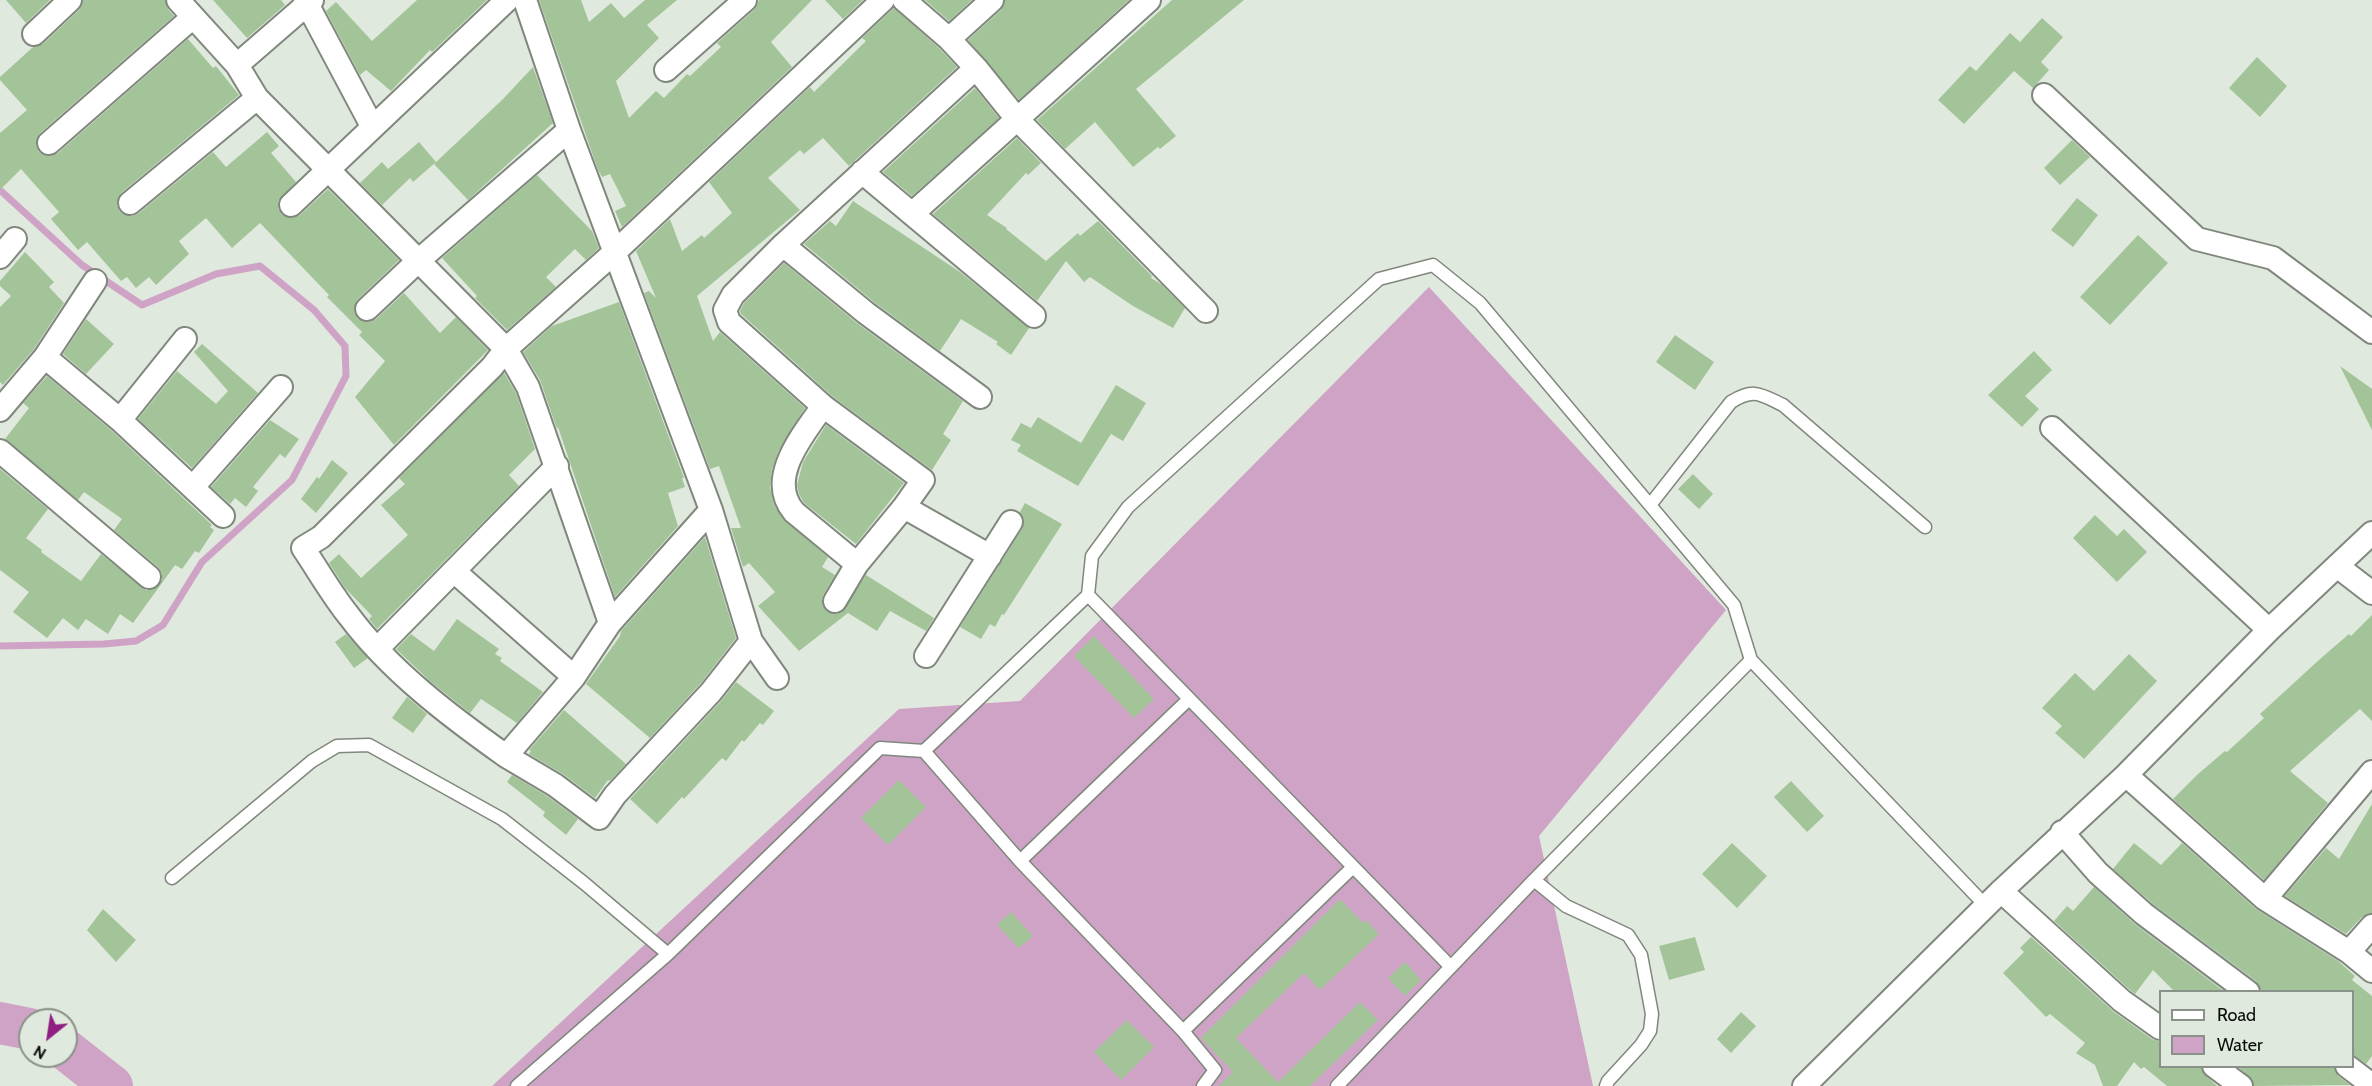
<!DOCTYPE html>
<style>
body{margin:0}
#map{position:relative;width:2372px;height:1086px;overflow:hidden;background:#e0e9dd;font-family:Cabin,sans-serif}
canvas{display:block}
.legend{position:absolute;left:2159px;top:990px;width:195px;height:78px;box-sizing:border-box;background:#e0e9dd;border:2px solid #8a9188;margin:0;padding:8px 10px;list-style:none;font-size:18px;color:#0a0d09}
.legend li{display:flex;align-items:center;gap:12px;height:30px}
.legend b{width:30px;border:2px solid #8a9188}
.north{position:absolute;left:18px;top:1008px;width:60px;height:60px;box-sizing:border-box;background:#e0e9dd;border:2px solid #8a9188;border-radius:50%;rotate:210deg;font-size:16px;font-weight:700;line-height:24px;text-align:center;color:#0a0d09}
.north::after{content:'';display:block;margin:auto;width:21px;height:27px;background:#8f2082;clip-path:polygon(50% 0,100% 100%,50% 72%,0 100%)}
</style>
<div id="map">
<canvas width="2372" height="1086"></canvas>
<ul class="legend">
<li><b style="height:8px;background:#fff"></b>Road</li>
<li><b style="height:16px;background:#cfa3c6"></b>Water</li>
</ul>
<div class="north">N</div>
</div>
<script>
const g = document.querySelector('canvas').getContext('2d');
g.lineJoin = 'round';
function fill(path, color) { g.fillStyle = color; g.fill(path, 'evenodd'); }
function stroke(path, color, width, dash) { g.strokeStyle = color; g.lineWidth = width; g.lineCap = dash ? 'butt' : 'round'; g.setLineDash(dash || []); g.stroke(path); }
fill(new Path2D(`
 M 1429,287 L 1726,610 L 1539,836 L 1593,1086 L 492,1086 L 899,709 L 1020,701 Z`), '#cfa3c6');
stroke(new Path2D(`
 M 0,190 L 82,265 L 142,305 L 216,274 L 260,266 L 314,310 L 345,346 L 346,376 L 292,480 L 202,562 L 163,625 L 136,641 L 104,644 L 0,646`), '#cfa3c6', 7);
stroke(new Path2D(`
 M 0,1023 L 30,1029
 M 66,1050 L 112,1086`), '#cfa3c6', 42);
fill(new Path2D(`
 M 6,0 L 50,0 L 26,23 Z
 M 83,0 L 165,0 L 168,9 L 174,16 L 40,133 L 36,145 L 39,152 L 51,156 L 58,153 L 188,39 L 213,68 L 216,66 L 239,95 L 121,193 L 117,205 L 120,212 L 132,216 L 139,213 L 213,152 L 226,167 L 267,132 L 279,146 L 271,153 L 296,182 L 278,201 L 278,209 L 282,215 L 294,218 L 300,215 L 328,189 L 399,260 L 357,300 L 354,312 L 358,319 L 370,322 L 376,319 L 404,293 L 440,333 L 456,317 L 488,350 L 394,445 L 355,397 L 385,361 L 359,335 L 362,332 L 327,297 L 329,295 L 260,223 L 232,248 L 206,218 L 179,241 L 189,254 L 156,285 L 149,277 L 136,288 L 127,277 L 121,281 L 87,242 L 78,250 L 51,219 L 59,212 L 21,169 L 0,190 L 0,133 L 27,110 L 0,80 L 0,77 L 33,47 L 43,44 L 79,10 Z
 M 213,0 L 281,0 L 285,5 L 247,38 Z
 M 417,0 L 487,0 L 432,52 L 430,50 L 391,91 L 366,70 L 360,75 L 326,11 L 336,2 L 372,41 Z
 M 539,0 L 581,0 L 589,22 L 611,3 L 624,18 L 645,0 L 677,0 L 647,25 L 659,38 L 616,81 L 629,118 L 656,91 L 664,98 L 687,74 L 690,76 L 721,47 L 717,43 L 754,10 L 759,0 L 812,0 L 771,42 L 792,67 L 622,227 L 615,211 L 626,206 L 610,174 L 602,177 L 598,170 Z
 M 825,0 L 863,0 L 843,19 Z
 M 925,0 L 972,0 L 949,21 Z
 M 1005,0 L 1129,0 L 1019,100 L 968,40 L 1001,10 Z
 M 1172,0 L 1244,0 L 1136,89 L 1176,136 L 1160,149 L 1158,147 L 1133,167 L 1095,122 L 1065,149 L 1037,120 Z
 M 894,8 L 940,49 L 957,67 L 849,166 L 823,138 L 804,154 L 800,150 L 768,178 L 800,210 L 697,296 L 713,341 L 720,332 L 805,408 L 778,452 L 772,469 L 770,487 L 774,505 L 783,519 L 828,557 L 822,567 L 835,575 L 823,595 L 822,601 L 824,608 L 834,614 L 842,612 L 866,575 L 934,618 L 926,631 L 890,611 L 877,631 L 848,613 L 799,651 L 758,606 L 775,592 L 749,563 L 743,567 L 731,528 L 741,528 L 719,466 L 710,469 L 644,293 L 649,291 L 656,298 L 636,251 L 670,219 L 682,251 L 702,235 L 704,238 L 732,213 L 709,182 L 810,87 L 814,92 L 866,41 L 862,38 Z
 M 2042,18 L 2063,37 L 2041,62 L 2049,70 L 2033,88 L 2014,71 L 1964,124 L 1938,100 L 1970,66 L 1976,71 L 2010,33 L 2020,42 Z
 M 2257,57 L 2287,86 L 2260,117 L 2229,88 Z
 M 533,67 L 553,123 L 468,200 L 434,164 L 503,99 Z
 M 975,88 L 999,118 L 912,196 L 883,172 Z
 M 1017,138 L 1041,163 L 1028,175 L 1026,173 L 987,215 L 1007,228 L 1006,229 L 1046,261 L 1078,233 L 1080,236 L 1098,221 L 1152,276 L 1151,278 L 1161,284 L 1185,308 L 1173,328 L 1133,306 L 1090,277 L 1084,282 L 1066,261 L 1037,301 L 933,214 Z
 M 2072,140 L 2090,157 L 2060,185 L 2044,168 Z
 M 419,142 L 436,162 L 413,182 L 410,178 L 382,205 L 360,183 L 382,162 L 388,169 Z
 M 537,175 L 592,231 L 599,248 L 586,260 L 575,249 L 546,277 L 556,287 L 507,330 L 475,298 L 477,296 L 442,258 Z
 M 2077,198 L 2098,215 L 2073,247 L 2051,230 Z
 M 853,201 L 960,272 L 1029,328 L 1011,355 L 996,344 L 998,342 L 961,319 L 940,351 L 874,302 L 804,244 L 830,221 L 836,226 Z
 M 2138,235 L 2168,263 L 2110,325 L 2080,297 Z
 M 25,252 L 54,282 L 49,287 L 64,303 L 34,349 L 3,385 L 0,382 L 0,307 L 11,296 L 0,286 L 0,281 Z
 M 784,263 L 858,324 L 963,401 L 943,434 L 951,440 L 932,470 L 832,396 L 741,314 L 740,311 L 744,303 Z
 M 619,302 L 684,478 L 682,478 L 685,487 L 668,493 L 678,526 L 615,597 L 558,427 L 557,429 L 540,380 L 523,352 L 552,326 Z
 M 86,319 L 114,344 L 86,374 L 63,354 Z
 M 1675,335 L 1714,362 L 1695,390 L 1656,362 Z
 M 202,344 L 258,393 L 192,468 L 138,419 L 177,371 L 216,404 L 228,391 L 194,352 Z
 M 2034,351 L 2052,370 L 2025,396 L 2039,409 L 2022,427 L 1988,395 Z
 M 2340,366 L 2372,389 L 2372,430 Z
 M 504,373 L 516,393 L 535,449 L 509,475 L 519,486 L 377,629 L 369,619 L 372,616 L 345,588 L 329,563 L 339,554 L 361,578 L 408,535 L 381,505 L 405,484 L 399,478 Z
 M 47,376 L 111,430 L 212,525 L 210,527 L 214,530 L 199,553 L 195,551 L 182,569 L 175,565 L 133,623 L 120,614 L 108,634 L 86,619 L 78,630 L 63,618 L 47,638 L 13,612 L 29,592 L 0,570 L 0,469 L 48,509 L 26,538 L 42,550 L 41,552 L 81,581 L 101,554 L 146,590 L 154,589 L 162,580 L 162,573 L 158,567 L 114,530 L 122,519 L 84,492 L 78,500 L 5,439 L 29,408 L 23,403 Z
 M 1116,385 L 1146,403 L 1123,441 L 1111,434 L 1078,486 L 1017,451 L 1021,445 L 1011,440 L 1021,423 L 1031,428 L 1038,417 L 1081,443 Z
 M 270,420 L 299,439 L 285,458 L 280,454 L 253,487 L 258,491 L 246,507 L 235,498 L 230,504 L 211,487 Z
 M 826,425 L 904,483 L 856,544 L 804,503 L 799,494 L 797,485 L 803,462 Z
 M 332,460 L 348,473 L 316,513 L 301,499 L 317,477 L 319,479 Z
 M 1693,474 L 1713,494 L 1699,509 L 1678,489 Z
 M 1025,503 L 1062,524 L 1004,615 L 1002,614 L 995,627 L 990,624 L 981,639 L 960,627 L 1022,529 L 1024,522 L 1020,512 Z
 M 2095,515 L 2117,536 L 2124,529 L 2147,552 L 2117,582 L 2073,538 Z
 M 705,537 L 736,638 L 701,683 L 650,738 L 586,684 L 620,636 L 621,631 Z
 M 2372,615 L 2372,721 L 2360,709 L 2290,771 L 2328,803 L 2264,880 L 2173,799 L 2198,774 L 2225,751 L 2227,752 L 2264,718 L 2260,714 L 2320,659 L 2349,634 L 2351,636 Z
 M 457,619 L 499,649 L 495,654 L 502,658 L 500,661 L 543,692 L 517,723 L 481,699 L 470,713 L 431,682 L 396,649 L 411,634 L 434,651 Z
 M 346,634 L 368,658 L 354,668 L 335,642 Z
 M 1094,636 L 1154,699 L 1134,718 L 1074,656 Z
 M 2129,654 L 2157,681 L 2084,759 L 2055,733 L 2062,726 L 2042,708 L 2075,673 L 2094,691 Z
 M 736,682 L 774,711 L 763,725 L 760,723 L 744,742 L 742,740 L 726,761 L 722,758 L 684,799 L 682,797 L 657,824 L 630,799 L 721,701 Z
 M 407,697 L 427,714 L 413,733 L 392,718 Z
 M 564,710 L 626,764 L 610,781 L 608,780 L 595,798 L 563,774 L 529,754 L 531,751 L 529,750 Z
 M 512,775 L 547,796 L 578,819 L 566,835 L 543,816 L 545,812 L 507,782 Z
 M 899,780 L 926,807 L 888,845 L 861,818 Z
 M 1791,781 L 1824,816 L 1807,832 L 1774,797 Z
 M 2372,804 L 2372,913 L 2362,917 L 2346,934 L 2285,896 L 2326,848 L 2339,859 Z
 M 1732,843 L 1767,876 L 1737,908 L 1702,874 Z
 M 2134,843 L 2161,865 L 2182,843 L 2256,909 L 2338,961 L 2355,976 L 2352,980 L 2372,996 L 2372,1056 L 2366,1064 L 2352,1054 L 2352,992 L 2261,992 L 2256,981 L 2153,904 L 2113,869 Z
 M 2094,887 L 2136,925 L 2225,992 L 2175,992 L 2153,970 L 2135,994 L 2130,990 L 2054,921 L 2067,906 L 2073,911 Z
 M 1340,899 L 1363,923 L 1366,920 L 1379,934 L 1320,990 L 1304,973 L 1236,1038 L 1278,1082 L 1360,1002 L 1378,1020 L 1310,1086 L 1218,1086 L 1233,1072 L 1201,1038 Z
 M 103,909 L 136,940 L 116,962 L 87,930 Z
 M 1011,912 L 1033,936 L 1019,948 L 997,925 Z
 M 1695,937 L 1705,970 L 1669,980 L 1659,946 Z
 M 2031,937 L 2114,1012 L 2152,1039 L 2160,1042 L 2160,1066 L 2201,1066 L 2206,1076 L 2217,1086 L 2167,1086 L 2144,1067 L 2141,1069 L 2134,1062 L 2117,1086 L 2103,1086 L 2095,1065 L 2076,1053 L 2085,1043 L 2050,1014 L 2046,1017 L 2003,973 L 2024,952 L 2020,948 Z
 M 1405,962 L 1421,980 L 1405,996 L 1388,978 Z
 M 1741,1012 L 1756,1026 L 1731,1053 L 1717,1039 Z
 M 1127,1020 L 1154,1047 L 1121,1080 L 1094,1052 Z
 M 2237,1066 L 2334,1066 L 2338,1076 L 2350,1085 L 2254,1086 L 2249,1076 Z`), '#a3c499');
const lane = new Path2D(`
 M 1650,505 L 1731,402 C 1754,388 1760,394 1783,405 L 1925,527
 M 1088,595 L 1451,967
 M 1751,660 L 1986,906
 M 924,751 L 1020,861 L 1183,1031 L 1215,1070 L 1203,1086
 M 1020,861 L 1189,699
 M 172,878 L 312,761 L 337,746 L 369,745 L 502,819 L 584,883 L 668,954
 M 1183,1031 L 1353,867
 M 517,1086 L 668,954 L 880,748 L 924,751 L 1088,595 L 1092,556 L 1128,507 L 1379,279 L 1433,265 L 1480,303 L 1734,605 L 1751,660 L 1534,880 L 1566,906 L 1628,935 L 1641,955 L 1652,1014 L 1650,1031 L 1641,1045 L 1608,1081 L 1606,1086
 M 1337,1086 L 1534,880`);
const street = new Path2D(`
 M 178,0 L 237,65 L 257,98 L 506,349 L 528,387 L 610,623
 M 305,0 L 372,126
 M 525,0 L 569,130 L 711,510 L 751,641 L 777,678
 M 904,0 L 949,39 L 976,68 L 1017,119 L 1206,311
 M 34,34 L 70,0
 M 949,39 L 992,0
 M 237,65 L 312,0
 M 666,70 L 745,0
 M 2044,95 L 2197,239 L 2273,258 L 2372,332
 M 49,143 L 193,17
 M 862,172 L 1034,316
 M 130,203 L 257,98
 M 291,205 L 507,0
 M 912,214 L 1149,0
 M 783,245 L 866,313 L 980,397
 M 0,257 L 15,239
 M 367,309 L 418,261 L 569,130
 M 45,357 L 120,420 L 223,516
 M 823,406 C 804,434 765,478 794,512 L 857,564
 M 0,410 L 45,357 L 95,281
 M 120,420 L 185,339
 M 2052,428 L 2269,630
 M 0,451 L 149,577
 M 193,487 L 281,387
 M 904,507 L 923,480 L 823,406 L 729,322 L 725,310 L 733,295 L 783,245 L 976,68
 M 711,510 L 610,623 L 574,677 L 506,756 C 451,717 390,671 349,616 C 332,595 318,570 303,548 L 321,537 L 492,367 L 506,349 L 616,251 L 883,0
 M 2337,566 L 2372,593
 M 455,572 L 574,677
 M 835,601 L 857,564 L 904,507 L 990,556
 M 377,649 L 557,466
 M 926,656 L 1011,522
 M 506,756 L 555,785 L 599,818 L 615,795 L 711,692 L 751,641
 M 2126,775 L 2265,899 L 2349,952 L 2372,971
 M 2062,832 L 2098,873 L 2144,914 L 2248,992
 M 2001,891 L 2122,1001 L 2160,1028
 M 2265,899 L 2372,772
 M 2349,952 L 2372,926
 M 2214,1066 L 2241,1086
 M 2347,1066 L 2372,1085
 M 1804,1086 L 2001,891 L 2126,775 L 2269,630 L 2372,533`);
stroke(lane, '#80887d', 15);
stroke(street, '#80887d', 26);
stroke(lane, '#fff', 12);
stroke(street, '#fff', 22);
</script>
